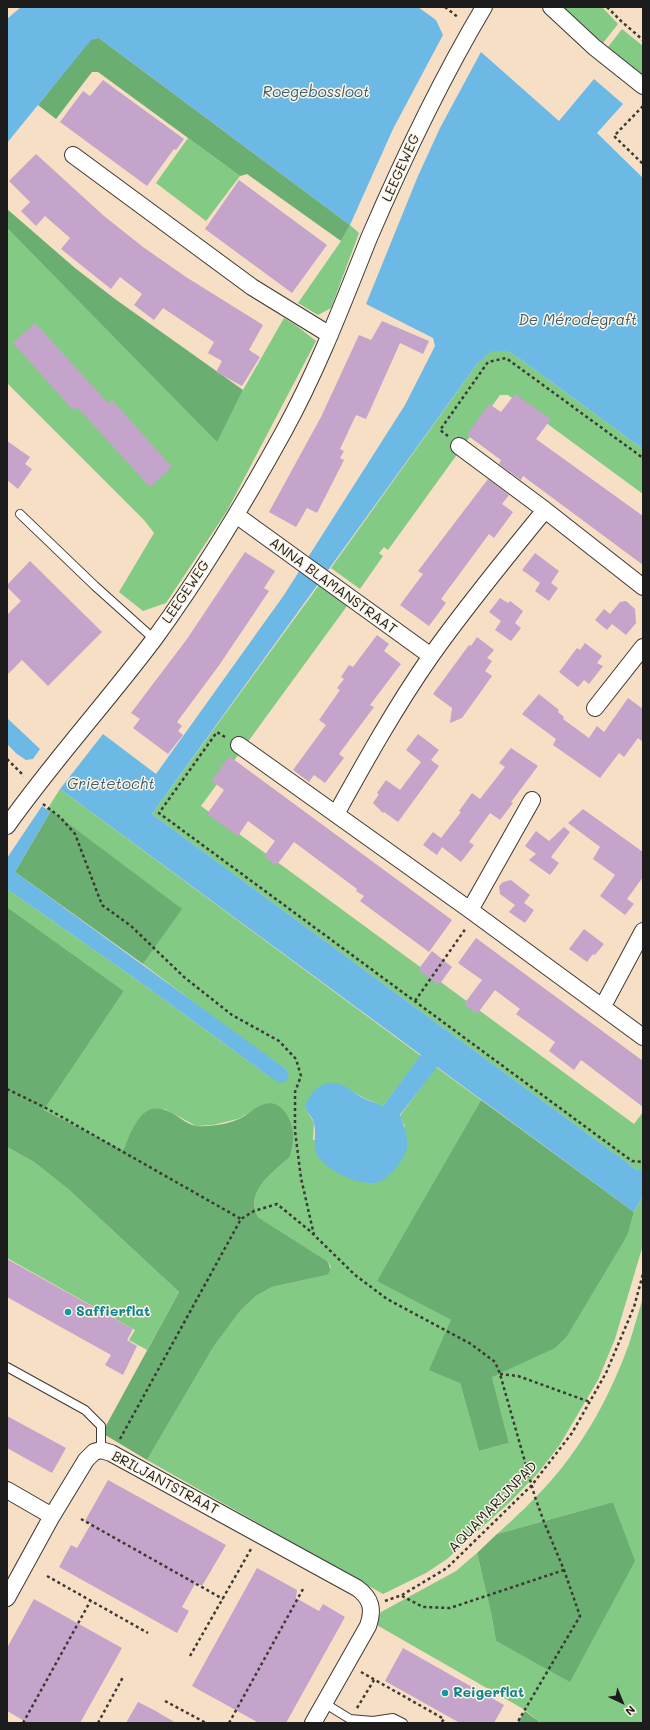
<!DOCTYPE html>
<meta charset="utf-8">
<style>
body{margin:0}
#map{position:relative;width:650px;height:1730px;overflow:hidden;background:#f6dfc4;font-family:Mali,sans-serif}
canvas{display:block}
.frame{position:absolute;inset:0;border:8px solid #1c1c1c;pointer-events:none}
.north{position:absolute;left:602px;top:1682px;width:40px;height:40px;-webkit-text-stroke:3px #fcf5e5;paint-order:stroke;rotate:136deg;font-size:11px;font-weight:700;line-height:16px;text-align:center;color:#1c1c1c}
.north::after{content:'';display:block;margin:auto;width:14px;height:18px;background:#1c1c1c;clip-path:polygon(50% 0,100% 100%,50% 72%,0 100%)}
</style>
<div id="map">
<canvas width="650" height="1730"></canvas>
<div class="frame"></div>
<div class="north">N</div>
</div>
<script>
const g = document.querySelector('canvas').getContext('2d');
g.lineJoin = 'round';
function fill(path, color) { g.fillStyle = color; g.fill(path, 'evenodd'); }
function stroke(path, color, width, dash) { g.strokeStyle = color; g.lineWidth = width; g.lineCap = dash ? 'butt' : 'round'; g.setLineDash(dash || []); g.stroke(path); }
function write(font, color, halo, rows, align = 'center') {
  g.font = font + ' Mali,sans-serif'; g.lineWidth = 3; g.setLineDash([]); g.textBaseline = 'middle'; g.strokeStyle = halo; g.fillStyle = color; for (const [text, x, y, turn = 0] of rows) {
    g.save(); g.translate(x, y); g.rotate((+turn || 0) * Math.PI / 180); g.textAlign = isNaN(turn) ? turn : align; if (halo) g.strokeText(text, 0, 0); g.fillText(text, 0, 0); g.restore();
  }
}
fill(new Path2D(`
 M 561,7 L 602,7 L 618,24 L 603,43 Z
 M 622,29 L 643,46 L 643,76 L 608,47 Z
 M 188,138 L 240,176 L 206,221 L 156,183 Z
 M 350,225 L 359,233 L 331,308 L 318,315 L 298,303 L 341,241 Z
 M 7,228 L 217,441 L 243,390 L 284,318 L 297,326 L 316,341 L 227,511 L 166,603 L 143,611 L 119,592 L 154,533 L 144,520 L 7,383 Z
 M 491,350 L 509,352 L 520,359 L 643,449 L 643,494 L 508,395 L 500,395 L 388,550 L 384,547 L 379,553 L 383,556 L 360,589 L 331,568 L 477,364 Z
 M 319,585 L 347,606 L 201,806 L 634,1124 L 643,1112 L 643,1170 L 637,1170 L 152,814 Z
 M 60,789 L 421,1056 L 383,1106 L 364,1098 L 341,1085 L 305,1107 L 314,1123 L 313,1140 L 405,1127 L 400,1116 L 436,1067 L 481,1100 L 378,1281 L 451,1320 L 460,1383 L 479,1451 L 509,1443 L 492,1377 L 628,1234 L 634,1212 L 643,1196 L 643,1245 L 615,1339 L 598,1380 L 559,1446 L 538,1473 L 510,1502 L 447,1559 L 426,1573 L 383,1594 L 147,1460 L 214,1346 L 241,1310 L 256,1296 L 272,1287 L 327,1275 L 331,1267 L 327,1261 L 258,1217 C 244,1192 273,1172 290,1157 L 265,1104 L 238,1119 L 213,1125 L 196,1126 L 165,1109 L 139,1119 L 123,1150 L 44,1110 L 124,991 L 7,907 L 7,889 L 137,980 L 270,1077 L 289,1075 L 287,1070 L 233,1032 L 143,964 L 181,909 L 48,808 Z
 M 7,1147 L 34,1162 L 68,1189 L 179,1292 L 147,1350 L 129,1340 L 135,1330 L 7,1258 Z
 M 643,1298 L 643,1723 L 541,1723 L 525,1710 L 375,1624 L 381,1612 L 456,1571 L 477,1553 L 491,1613 L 496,1641 L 570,1681 L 634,1561 L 613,1502 L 497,1534 C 515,1518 533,1501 549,1483 C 584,1444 611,1394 629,1344 C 634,1329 638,1313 643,1298 Z`), '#83ca85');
fill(new Path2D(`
 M 99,38 L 350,225 L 341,241 L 247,174 L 240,176 L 98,72 L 92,72 L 56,119 L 38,105 L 91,39 Z
 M 7,209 L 75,268 L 115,299 L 243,390 L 217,442 L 7,228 Z
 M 48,808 L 182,909 L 143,964 L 15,872 L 50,812 L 46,809 Z
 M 7,907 L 124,991 L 44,1110 L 123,1150 C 130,1137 136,1113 152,1109 C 171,1105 182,1124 197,1126 C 209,1127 228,1124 239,1119 C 248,1115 256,1106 265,1104 C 281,1099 292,1120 293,1133 C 294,1140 291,1150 290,1157 C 273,1172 244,1192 258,1217 L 327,1261 C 330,1267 332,1270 327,1275 L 272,1287 L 256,1296 L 241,1310 L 214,1346 L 147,1460 L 102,1433 L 179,1292 L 68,1189 L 34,1162 L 7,1147 Z
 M 481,1100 L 634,1212 L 628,1234 L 567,1336 L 555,1348 L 492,1377 L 509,1443 L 479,1451 L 460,1383 L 429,1370 L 451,1320 L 377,1281 Z
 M 613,1502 L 635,1561 L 570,1682 L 496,1641 L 491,1613 L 477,1553 L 497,1534 Z
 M 525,1711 L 541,1723 L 517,1723 Z`), '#6aae72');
fill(new Path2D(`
 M 21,7 L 418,7 L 436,20 L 443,35 L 393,129 L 350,225 L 99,38 L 91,40 L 7,143 L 7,19 Z
 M 481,52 L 559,121 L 594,79 L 623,104 L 597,133 L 643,178 L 643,449 L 520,359 L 509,352 L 491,351 L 477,364 L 152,814 L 637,1170 L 643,1170 L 643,1196 L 634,1212 L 437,1067 L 400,1115 C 404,1125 408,1137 407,1148 C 404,1160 387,1182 375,1183 C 355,1184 333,1173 320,1159 C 311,1148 317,1135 314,1123 C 313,1118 307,1112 305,1107 C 310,1091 323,1078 342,1085 C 349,1088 356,1094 363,1098 C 369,1101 377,1103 383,1106 L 421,1055 L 60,789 L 103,734 L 156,774 L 284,595 L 405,405 L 435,346 L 433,338 L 366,304 L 418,176 L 440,128 Z
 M 7,718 L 40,749 L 33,759 L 26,760 L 17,754 L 7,744 Z
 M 42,806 L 50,812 L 15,872 L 287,1070 L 289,1075 L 286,1081 L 281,1083 L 270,1077 L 137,980 L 7,889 L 7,858 Z`), '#6cb9e6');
fill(new Path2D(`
 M 103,80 L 184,139 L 176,150 L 174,149 L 147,186 L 60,122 L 83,91 L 90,96 Z
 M 36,154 L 104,216 L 143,247 L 186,277 L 263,325 L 249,350 L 260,357 L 242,386 L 216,372 L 222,361 L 208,353 L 214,342 L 163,308 L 154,320 L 134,305 L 142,294 L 120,277 L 111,289 L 61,249 L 70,238 L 45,216 L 36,226 L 21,211 L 30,202 L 9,181 Z
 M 239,180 L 327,245 L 292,293 L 205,229 Z
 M 382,321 L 429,341 L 423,354 L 400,343 L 366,419 L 356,415 L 340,449 L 344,451 L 340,458 L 344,460 L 317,513 L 307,508 L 296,527 L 269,512 L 321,417 L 359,335 L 371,340 Z
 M 35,323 L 108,403 L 112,400 L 172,467 L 150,487 L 77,407 L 73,410 L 13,343 Z
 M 515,394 L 551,419 L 536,439 L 643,516 L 643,565 L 523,476 L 521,480 L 499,464 L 501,460 L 467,435 L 489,404 L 501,412 Z
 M 7,441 L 30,457 L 25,464 L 32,469 L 18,489 L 7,480 Z
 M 488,479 L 509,495 L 502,504 L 513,512 L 494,538 L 489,534 L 441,599 L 446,603 L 429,626 L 400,605 L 423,574 L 418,571 Z
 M 245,552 L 275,571 L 264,588 L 269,591 L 220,664 L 177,722 L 182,726 L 178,731 L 183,735 L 168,754 L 133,728 L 140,719 L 131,713 L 187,639 Z
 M 535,553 L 559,571 L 551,583 L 558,588 L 549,601 L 535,591 L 540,583 L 522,570 Z
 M 30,561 L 102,632 L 48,686 L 22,660 L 7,675 L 7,615 L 21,601 L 7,587 L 7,585 Z
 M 500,598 L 508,603 L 510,601 L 523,611 L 515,623 L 521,628 L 511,641 L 495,630 L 501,621 L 489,612 Z
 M 626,601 L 635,609 L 636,623 L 626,635 L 612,624 L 607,630 L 595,620 L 604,609 L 610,614 L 620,602 Z
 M 377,635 L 389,644 L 384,651 L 401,664 L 370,705 L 374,707 L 339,754 L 344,758 L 325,783 L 314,775 L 309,782 L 293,770 L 326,725 L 319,720 L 340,690 L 337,688 L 344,679 L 341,677 L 349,665 L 353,667 Z
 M 477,637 L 494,650 L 487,658 L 492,661 L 485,671 L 492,676 L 462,718 L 450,723 L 452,708 L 433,694 L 469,645 L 471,646 Z
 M 585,643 L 602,656 L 597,663 L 603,666 L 589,684 L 584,680 L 578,687 L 559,672 L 577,648 L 580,650 Z
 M 539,694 L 559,710 L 558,712 L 564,717 L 563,719 L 589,738 L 597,726 L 604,732 L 628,698 L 643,709 L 643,742 L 638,738 L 624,757 L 619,753 L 600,778 L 553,745 L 556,739 L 522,714 Z
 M 418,734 L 439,750 L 431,760 L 439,766 L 398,822 L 384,812 L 383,813 L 373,803 L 379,794 L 377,793 L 386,780 L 400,790 L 421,762 L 406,750 Z
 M 511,748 L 538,766 L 511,802 L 513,803 L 500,820 L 490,813 L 469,842 L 474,845 L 461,862 L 442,847 L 437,855 L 423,845 L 433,832 L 441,838 L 461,812 L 459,811 L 472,793 L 480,799 L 505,767 L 499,763 Z
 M 229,756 L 452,920 L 429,952 L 360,901 L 364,896 L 356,891 L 357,889 L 294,842 L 276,866 L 264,856 L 275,841 L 248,821 L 238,836 L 207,814 L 224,790 L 212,781 Z
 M 583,809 L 643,852 L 643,877 L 627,899 L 634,904 L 625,915 L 600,896 L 615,875 L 593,859 L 600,847 L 599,846 L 568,823 Z
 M 564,827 L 570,832 L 551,857 L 559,863 L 550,875 L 529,860 L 536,854 L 525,846 L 536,831 L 549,841 Z
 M 511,880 L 530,895 L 524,903 L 534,910 L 525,923 L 509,912 L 515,905 L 500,894 L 499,886 L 503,882 Z
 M 584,929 L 604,944 L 595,955 L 593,954 L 587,962 L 569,949 Z
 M 476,938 L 643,1061 L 643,1107 L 581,1060 L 574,1070 L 549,1051 L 555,1042 L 516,1014 L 520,1009 L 495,990 L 477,1014 L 464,1004 L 482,980 L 458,963 Z
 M 432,951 L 452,967 L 439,985 L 418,970 Z
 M 7,1259 L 133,1329 L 127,1340 L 137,1346 L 123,1375 L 105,1365 L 111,1355 L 7,1297 Z
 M 7,1416 L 66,1448 L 52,1473 L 7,1448 Z
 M 108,1480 L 226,1545 L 202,1586 L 196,1582 L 182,1607 L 189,1611 L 177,1633 L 59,1567 L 71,1545 L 77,1548 L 91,1524 L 85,1521 Z
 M 257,1568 L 297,1590 L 296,1598 L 319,1611 L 323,1604 L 345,1617 L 286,1723 L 259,1723 L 192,1686 Z
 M 34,1599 L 122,1648 L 80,1723 L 28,1723 L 7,1711 L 7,1648 Z
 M 403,1648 L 504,1705 L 494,1723 L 460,1723 L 385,1681 Z
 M 138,1702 L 154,1710 L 176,1723 L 126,1723 Z`), '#c4a4ca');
const lane = new Path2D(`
 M 20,514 L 95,586 L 154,639
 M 7,1367 L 85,1410 L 101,1426 L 101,1450
 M 324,1703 L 350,1719 L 373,1721 L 393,1718 L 403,1723`);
const street = new Path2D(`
 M 551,7 L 594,47 L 643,86
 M 73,155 L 252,287 L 330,335
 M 459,446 L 545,510 L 643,587
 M 236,515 L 431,656
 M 595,708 L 643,647
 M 239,745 L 470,910 L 643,1037
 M 336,814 C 366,760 396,706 431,656 C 467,605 506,558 545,510
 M 7,826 C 53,761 107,702 155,638 C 203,572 245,502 284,431 C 318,369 343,303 369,238 C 403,159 440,81 484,7
 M 470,910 L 532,800
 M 603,1006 L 643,931
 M 7,1490 L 52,1516
 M 7,1598 L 52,1516 L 86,1460 L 94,1452 L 101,1450 L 111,1453 L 357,1588 C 371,1598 374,1609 368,1626 L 313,1723`);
stroke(lane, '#3d3935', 10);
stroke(street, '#3d3935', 18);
stroke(new Path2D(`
 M 445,7 L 459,18
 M 607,7 L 621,21 L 643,40
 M 643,106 L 614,136 L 643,164
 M 448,436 L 440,430 L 488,362 L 506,358 L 643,458
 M 225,737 L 217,732 L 159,813 L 632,1161 L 643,1162
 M 7,759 L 24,776
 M 43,804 L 60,817 L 75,834 L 102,905 L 131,926 L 184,977 L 232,1015 L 279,1041 L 296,1059 L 301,1076 L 295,1092 L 295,1131 L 301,1178 L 314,1235
 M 415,1001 L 466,928
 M 7,1089 L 46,1108 L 241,1219
 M 500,1374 L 518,1376 L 590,1402
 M 120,1439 L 241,1219 L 254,1211 L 277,1204 L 310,1231 L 355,1275 L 387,1299 L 471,1344 L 495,1362 L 500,1374 L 535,1497 L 544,1522 L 564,1570 L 580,1616 L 517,1723
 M 81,1519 L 223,1599
 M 47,1576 L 148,1633
 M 402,1596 L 423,1607 L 450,1608 L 564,1570
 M 385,1601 L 402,1595 L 447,1568 L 532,1485 L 572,1433 L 606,1373 L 634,1307 L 643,1274
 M 190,1656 L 251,1549
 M 361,1672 L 444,1719 L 441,1723
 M 165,1701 L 206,1723
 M 357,1708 L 374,1680
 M 23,1723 L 91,1600
 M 98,1723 L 123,1677
 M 229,1723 L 303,1589`), '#3d3935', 2.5, [3, 3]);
stroke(lane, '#fff', 8);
stroke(street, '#fff', 16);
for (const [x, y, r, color] of [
 [68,1312,4,"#0f9aa8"],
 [445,1693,4,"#0f9aa8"]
]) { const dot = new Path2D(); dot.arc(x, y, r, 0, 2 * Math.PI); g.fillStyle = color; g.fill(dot); stroke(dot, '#fcf5e5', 1.5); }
write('14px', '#1c1c1c', '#fcf5e5', [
 ["LEEGEWEG",401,168,-66],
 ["ANNA BLAMANSTRAAT",333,586,36],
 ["LEEGEWEG",186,592,-56],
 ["BRILJANTSTRAAT",165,1483,28],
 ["AQUAMARIJNPAD",493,1507,-46]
]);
write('bold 14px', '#0d838f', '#fcf5e5', [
 ["Saffierflat",76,1312],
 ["Reigerflat",453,1693]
], 'left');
write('italic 15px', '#3c5b6d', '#fcf5e5', [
 ["Roegebossloot",316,92],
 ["De Mérodegraft",578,320],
 ["Grietetocht",111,784]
]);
</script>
